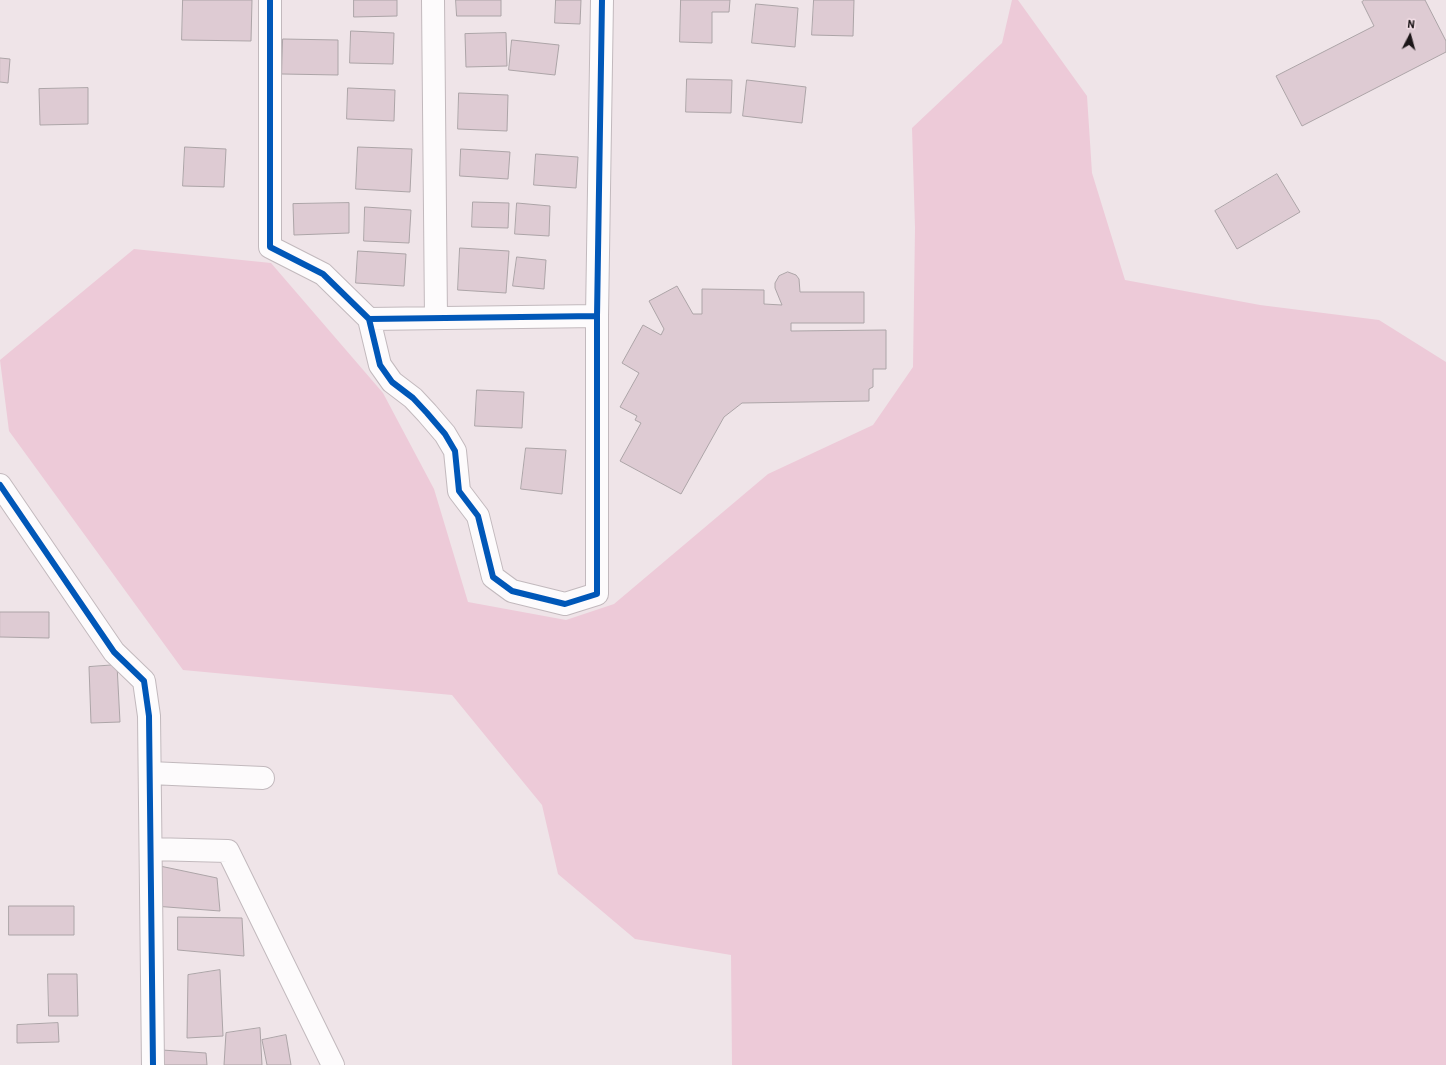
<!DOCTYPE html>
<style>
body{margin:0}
#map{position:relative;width:1446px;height:1065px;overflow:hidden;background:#efe4e8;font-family:Barlow,sans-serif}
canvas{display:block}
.north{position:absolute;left:1390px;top:16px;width:40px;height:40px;-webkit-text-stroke:3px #f4dfe7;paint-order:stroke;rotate:6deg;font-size:11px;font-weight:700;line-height:16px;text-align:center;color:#1c1618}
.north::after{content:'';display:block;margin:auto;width:14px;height:18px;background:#1c1618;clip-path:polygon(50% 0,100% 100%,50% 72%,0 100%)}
</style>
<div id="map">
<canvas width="1446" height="1065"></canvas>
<div class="north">N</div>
</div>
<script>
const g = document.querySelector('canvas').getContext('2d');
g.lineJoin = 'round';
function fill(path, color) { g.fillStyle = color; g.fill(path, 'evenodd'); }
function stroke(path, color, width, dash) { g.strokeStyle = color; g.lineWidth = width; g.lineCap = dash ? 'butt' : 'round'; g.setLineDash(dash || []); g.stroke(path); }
fill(new Path2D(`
 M 1012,0 L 1018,0 L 1087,96 L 1092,173 L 1125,280 L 1260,305 L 1379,320 L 1446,362 L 1446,1065 L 732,1065 L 731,955 L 635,939 L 558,874 L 542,805 L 452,695 L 183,670 L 9,431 L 0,360 L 134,249 L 271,263 L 383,393 L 434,489 L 468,602 L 566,620 L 614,604 L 768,474 L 873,425 L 913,367 L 915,228 L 912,128 L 1002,43 Z`), '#edcad8');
const building = new Path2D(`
 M 183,0 L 252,0 L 251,41 L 182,40 Z
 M 354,0 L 397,0 L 397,16 L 354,17 Z
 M 456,0 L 501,0 L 501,16 L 457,16 Z
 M 556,0 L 581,0 L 580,24 L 555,23 Z
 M 681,0 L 730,0 L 729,12 L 712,12 L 712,43 L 680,42 Z
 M 814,0 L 854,0 L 853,36 L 812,35 Z
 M 1365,0 L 1425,0 L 1446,41 L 1446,52 L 1302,126 L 1276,76 L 1374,26 L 1362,2 Z
 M 756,4 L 798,8 L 795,47 L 752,43 Z
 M 351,31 L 394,33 L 393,64 L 350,63 Z
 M 506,33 L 507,66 L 466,67 L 465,34 Z
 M 283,39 L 338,40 L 338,75 L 282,74 Z
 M 512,40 L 559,45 L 555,75 L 509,70 Z
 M 0,58 L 10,59 L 8,83 L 0,82 Z
 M 687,79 L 732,80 L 731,113 L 686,112 Z
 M 747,80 L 806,87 L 802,123 L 743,116 Z
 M 88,88 L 88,124 L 40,125 L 39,89 Z
 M 348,88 L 395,90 L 394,121 L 347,119 Z
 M 459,93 L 508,95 L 507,131 L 458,129 Z
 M 185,147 L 226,149 L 224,187 L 183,186 Z
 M 358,147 L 412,149 L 410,192 L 356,189 Z
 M 461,149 L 510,152 L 508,179 L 460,176 Z
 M 536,154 L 578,157 L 576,188 L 534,185 Z
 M 1277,174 L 1300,212 L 1237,249 L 1215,211 Z
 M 473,202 L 509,203 L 508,228 L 472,227 Z
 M 349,203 L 349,233 L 294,235 L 293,204 Z
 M 517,203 L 550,206 L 549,236 L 515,234 Z
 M 365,207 L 411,210 L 409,243 L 364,241 Z
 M 460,248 L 509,251 L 506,293 L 458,290 Z
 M 358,251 L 406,254 L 404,286 L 356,283 Z
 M 517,257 L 546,260 L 544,289 L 513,286 Z
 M 788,272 L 796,275 L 799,279 L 800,292 L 864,292 L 864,323 L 791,323 L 791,331 L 886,330 L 886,369 L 873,369 L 873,387 L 869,389 L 869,401 L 742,403 L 724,417 L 681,494 L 620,461 L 641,423 L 635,420 L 637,416 L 620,407 L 639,373 L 622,363 L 643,325 L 661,335 L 664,329 L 649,301 L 677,286 L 693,314 L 702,314 L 702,289 L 764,290 L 764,304 L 782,305 L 775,288 L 775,283 L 779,276 Z
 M 477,390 L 524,392 L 522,428 L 475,426 Z
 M 526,448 L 566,450 L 562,494 L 521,489 Z
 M 0,612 L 49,612 L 49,638 L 0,637 Z
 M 117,665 L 120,722 L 91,723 L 89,667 Z
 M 155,865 L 217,878 L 220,911 L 154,906 Z
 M 9,906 L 74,906 L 74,935 L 9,935 Z
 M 178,917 L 242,918 L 244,956 L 178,950 Z
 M 220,970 L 223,1036 L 187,1038 L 188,975 Z
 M 48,974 L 77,974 L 78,1016 L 49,1016 Z
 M 58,1023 L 59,1042 L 17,1043 L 17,1025 Z
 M 260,1028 L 262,1065 L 224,1065 L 226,1033 Z
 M 286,1035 L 291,1065 L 267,1065 L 262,1040 Z
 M 162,1050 L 206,1053 L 207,1065 L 163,1065 Z`);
fill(building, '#decbd3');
stroke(building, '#aca4a7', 1);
const minor = new Path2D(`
 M 270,0 L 270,247 L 323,274 L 369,319 L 597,316 L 602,0
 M 433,0 L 436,318
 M 369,319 L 380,365 L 392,382 L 413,398 L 427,413 L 445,434 L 455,451 L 459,491 L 478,516 L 493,577 L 512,591 L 565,604 L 597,594 L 597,316
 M 0,485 L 114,652 L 144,681 L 149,716 L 153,1065
 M 150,773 L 263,778
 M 151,849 L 228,851 L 333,1065`);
stroke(minor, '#c2b9bd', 24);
stroke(minor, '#fdfbfc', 22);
stroke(new Path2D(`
 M 270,0 L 270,247 L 323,274 L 369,319 L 597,316 L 602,0
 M 369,319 L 380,365 L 392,382 L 413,398 L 427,413 L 445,434 L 455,451 L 459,491 L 478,516 L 493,577 L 512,591 L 565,604 L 597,594 L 597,316
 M 0,485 L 114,652 L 144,681 L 149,716 L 153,1065`), '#0057b8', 6);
</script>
